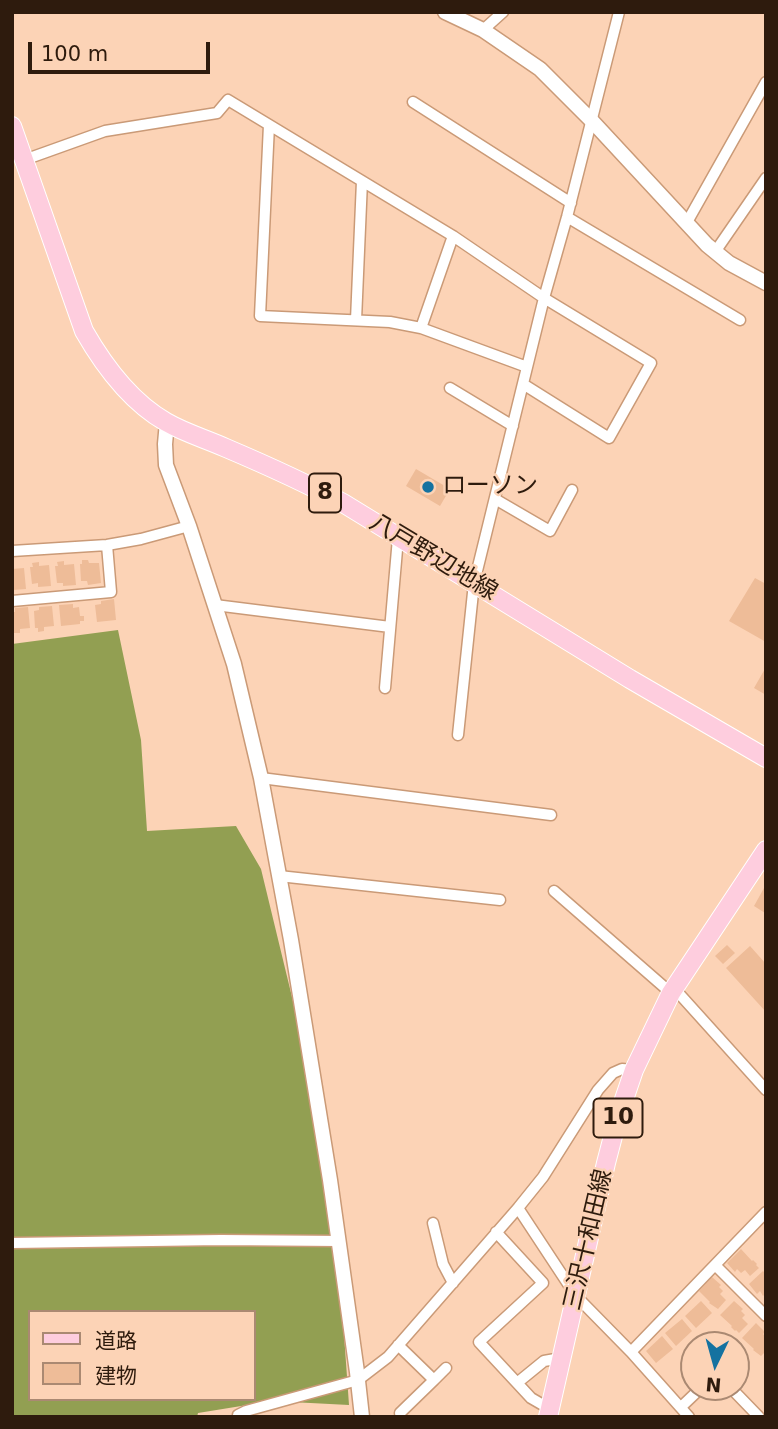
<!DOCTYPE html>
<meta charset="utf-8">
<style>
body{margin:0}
#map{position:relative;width:778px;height:1429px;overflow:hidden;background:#fcd3b6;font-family:"DejaVu Sans","Noto Sans JP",sans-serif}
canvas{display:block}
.frame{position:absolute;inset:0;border:14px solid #2e1b0d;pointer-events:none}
.legend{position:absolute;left:28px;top:1310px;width:228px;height:91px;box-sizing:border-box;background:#fcd3b6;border:2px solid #aa8972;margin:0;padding:9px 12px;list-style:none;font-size:21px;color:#2e1b0d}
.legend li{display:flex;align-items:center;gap:14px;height:35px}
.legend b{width:35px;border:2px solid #aa8972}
.north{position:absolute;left:680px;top:1331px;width:70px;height:70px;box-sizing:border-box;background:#fcd3b6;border:2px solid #aa8972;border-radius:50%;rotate:185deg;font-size:19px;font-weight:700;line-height:28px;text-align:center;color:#2e1b0d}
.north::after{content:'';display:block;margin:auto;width:24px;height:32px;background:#1572a0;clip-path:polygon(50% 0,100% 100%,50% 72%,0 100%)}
.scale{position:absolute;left:28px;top:42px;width:182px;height:32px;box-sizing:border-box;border:4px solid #2e1b0d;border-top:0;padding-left:9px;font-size:21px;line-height:24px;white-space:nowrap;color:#2e1b0d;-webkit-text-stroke:5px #fcd3b6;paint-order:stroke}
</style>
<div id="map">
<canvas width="778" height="1429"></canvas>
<div class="frame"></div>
<ul class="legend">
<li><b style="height:9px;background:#fecdde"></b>道路</li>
<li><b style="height:19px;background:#eebc98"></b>建物</li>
</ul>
<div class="north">N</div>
<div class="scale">100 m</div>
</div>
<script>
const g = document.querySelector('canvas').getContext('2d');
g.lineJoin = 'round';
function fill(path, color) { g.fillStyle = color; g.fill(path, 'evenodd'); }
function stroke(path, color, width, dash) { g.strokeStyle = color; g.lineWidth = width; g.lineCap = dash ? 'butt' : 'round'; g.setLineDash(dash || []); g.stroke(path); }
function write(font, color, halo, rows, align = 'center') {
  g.font = font + ' "DejaVu Sans","Noto Sans JP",sans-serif'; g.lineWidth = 5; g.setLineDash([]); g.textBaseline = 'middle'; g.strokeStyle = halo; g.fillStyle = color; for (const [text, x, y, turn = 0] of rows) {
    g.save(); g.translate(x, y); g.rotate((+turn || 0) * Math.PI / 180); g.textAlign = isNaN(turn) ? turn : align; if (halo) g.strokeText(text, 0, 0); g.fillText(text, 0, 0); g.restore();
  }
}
fill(new Path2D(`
 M 118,630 L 141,740 L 147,831 L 236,826 L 261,869 L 299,1026 L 340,1278 L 349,1405 L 272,1401 L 198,1413 L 197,1417 L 12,1417 L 12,644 ZM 30,1312 L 254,1312 L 254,1399 L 30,1399 Z`), '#929f52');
fill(new Path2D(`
 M 416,469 L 450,489 L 440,506 L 406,486 Z
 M 82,560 L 88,560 L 89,563 L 99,563 L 101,583 L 88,585 L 87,581 L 81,581 L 80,564 L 82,564 Z
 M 64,561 L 64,565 L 74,564 L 76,585 L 63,586 L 63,583 L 57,583 L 55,566 L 58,566 L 57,562 Z
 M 39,562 L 39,566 L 49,565 L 51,586 L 38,587 L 38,583 L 32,584 L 30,567 L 33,567 L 32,563 Z
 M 24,568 L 26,589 L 13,590 L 12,569 Z
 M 755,578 L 766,584 L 766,642 L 729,621 Z
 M 114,599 L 116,620 L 97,622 L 95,605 L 101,604 L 101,601 Z
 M 73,604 L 73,608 L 79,607 L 80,616 L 84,616 L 84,621 L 80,621 L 80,624 L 61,626 L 59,605 Z
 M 52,606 L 54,626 L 44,627 L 44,631 L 38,632 L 38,628 L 35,628 L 34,611 L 39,610 L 39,607 Z
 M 28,607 L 30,628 L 20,629 L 20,633 L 14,633 L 12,629 L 12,612 L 15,612 L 15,608 Z
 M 766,667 L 766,695 L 754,688 Z
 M 764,888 L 766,889 L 765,913 L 754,906 Z
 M 727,945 L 735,953 L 723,964 L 715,956 Z
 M 750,946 L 766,964 L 766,1012 L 726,968 Z
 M 741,1249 L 752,1261 L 753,1260 L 757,1264 L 756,1265 L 759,1268 L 750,1276 L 745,1270 L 741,1273 L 737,1269 L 735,1272 L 727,1263 Z
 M 763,1271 L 766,1274 L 766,1293 L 763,1296 L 760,1291 L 757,1294 L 749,1284 Z
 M 712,1277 L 721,1285 L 719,1287 L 723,1291 L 720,1294 L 726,1300 L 718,1309 L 709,1303 L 710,1302 L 699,1291 Z
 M 701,1301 L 712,1313 L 696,1328 L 685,1316 Z
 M 734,1301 L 743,1309 L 741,1311 L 745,1315 L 742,1318 L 748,1324 L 739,1333 L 736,1330 L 735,1331 L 731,1327 L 732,1326 L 720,1315 Z
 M 682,1319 L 692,1331 L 676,1346 L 665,1333 Z
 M 756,1323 L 765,1332 L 763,1334 L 766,1337 L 764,1341 L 766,1343 L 766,1351 L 761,1356 L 753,1350 L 754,1349 L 742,1338 Z
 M 662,1336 L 673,1349 L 656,1363 L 646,1351 Z`), '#eebc98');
const minor = new Path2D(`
 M 483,30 L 503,12
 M 413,102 L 571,203
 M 269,125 L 260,316 L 390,322 L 421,328 L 527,367
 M 24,160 L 105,131 L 217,113 L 228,100 L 453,236 L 544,298 L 651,363 L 609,438 L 523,384
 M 567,217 L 740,320
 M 686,224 L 766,82
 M 715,252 L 766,178
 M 356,320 L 362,181
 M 421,328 L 453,236
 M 450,388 L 513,426
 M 495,499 L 550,531 L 572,490
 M 12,551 L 107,545 L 141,539 L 189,526
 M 12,601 L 111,592 L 107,545
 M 215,605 L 390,627
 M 385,688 L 398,538
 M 458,735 L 474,583 L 544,298 L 567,217 L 619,12
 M 261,778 L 551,815
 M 279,876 L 500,900
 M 554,891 L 671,993
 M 674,988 L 766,1090
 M 518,1208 L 576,1296 L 631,1352 L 689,1417
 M 433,1223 L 443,1264 L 453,1283
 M 496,1232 L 543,1283 L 479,1342 L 531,1398 L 550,1409
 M 12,1243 L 221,1240 L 339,1241
 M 715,1265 L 766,1316
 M 398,1345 L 434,1380 L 400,1413
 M 631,1352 L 766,1212
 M 434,1380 L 446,1368
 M 517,1383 L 544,1361 L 561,1358
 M 730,1387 L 759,1417
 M 681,1407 L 702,1387
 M 238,1417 L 238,1415 L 246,1411 L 358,1380 L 388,1357 L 518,1208 L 543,1177 L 598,1090 L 613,1073 L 622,1069 L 634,1070`);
const tertiary = new Path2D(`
 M 445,12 L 483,30 L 540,69 L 592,121 L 707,245 L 729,263 L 766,283
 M 167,422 L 165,444 L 166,465 L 189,526 L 234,664 L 261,778 L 291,940 L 330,1180 L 357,1372 L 362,1417`);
const primary = new Path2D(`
 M 12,126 L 84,331 C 104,366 131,402 166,422 C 185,433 206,439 226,448 C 266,465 304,482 343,503 L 630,679 L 766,758
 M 548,1417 L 606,1163 L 618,1117 L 634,1070 L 671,993 L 766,850`);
stroke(minor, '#ca9a77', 13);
stroke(tertiary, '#ca9a77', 17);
stroke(primary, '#fff', 20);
stroke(minor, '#fff', 10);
stroke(tertiary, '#fff', 14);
stroke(primary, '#fecdde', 18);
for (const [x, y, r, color] of [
 [428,487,7,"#1572a0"]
]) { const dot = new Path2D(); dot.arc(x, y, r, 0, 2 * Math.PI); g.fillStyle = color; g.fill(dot); stroke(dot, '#fcd3b6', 2.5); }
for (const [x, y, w] of [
 [325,493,32],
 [618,1118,49]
]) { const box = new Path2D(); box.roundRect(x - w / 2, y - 19.5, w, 39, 5); g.fillStyle = '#fcd3b6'; g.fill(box); stroke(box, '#2e1b0d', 2); }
write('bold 23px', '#2e1b0d', null, [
 ["8",325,493],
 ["10",618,1118]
]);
write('24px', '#2e1b0d', '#fcd3b6', [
 ["ローソン",442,487]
], 'left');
write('24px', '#2e1b0d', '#fcd3b6', [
 ["八戸野辺地線",433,558,31],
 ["三沢十和田線",589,1240,-77]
]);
</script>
